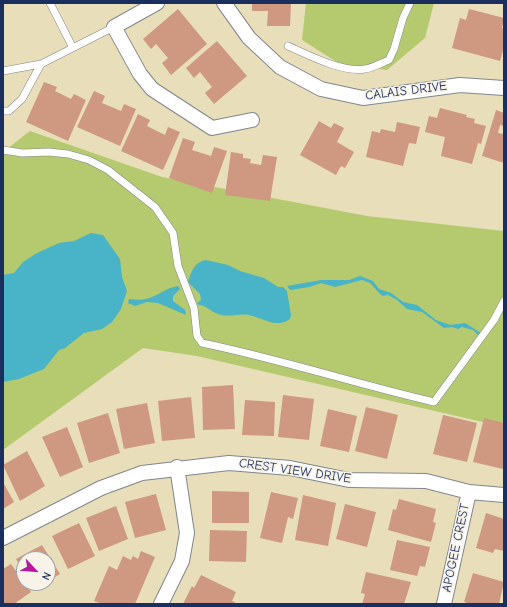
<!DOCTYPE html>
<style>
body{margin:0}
#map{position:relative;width:507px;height:607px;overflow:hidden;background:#e8deba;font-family:"Comic Neue",sans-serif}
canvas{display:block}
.frame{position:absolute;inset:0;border:4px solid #1b2f5e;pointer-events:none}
.north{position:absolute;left:16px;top:551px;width:40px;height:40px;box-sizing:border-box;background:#f7f3e8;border:1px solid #9fa5b1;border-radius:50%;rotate:116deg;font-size:11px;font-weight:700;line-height:16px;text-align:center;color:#1b2f5e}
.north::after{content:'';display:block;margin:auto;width:14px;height:18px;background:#b5179e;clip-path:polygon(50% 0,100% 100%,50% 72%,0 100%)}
</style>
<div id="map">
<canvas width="507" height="607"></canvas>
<div class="frame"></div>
<div class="north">N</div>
</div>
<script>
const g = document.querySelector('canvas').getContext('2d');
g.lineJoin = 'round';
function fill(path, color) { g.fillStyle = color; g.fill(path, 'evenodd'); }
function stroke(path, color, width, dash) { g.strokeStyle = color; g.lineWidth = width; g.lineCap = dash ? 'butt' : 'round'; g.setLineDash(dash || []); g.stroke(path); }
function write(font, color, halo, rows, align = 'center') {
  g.font = font + ' "Comic Neue",sans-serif'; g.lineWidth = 3; g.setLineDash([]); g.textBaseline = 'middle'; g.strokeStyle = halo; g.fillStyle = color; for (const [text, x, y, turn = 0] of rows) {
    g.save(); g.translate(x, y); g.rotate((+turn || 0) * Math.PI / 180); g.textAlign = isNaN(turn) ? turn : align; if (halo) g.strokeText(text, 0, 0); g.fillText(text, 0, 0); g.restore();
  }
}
fill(new Path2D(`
 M 306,3 L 434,3 L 425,38 L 387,70 L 340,64 L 302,40 Z
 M 30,131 L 162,177 L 367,216 L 504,231 L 504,427 L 197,356 L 143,348 L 3,450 L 3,152 Z`), '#b5ca6e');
fill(new Path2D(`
 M 91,233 L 103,235 L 120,259 L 122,277 L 127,291 L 121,309 L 112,322 L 102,329 L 84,333 L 65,348 L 59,350 L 44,369 L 19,379 L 3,382 L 3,275 L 14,273 L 23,262 L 37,253 L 59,243 L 74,241 Z
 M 206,260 L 228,265 L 240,271 L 264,278 L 278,287 L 283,287 L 287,291 L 291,315 L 290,319 C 275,329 264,318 249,315 C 239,313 229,318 218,314 C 211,312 206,305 199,305 L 197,303 L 201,300 L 200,294 L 188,282 C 191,272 194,262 206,260 Z
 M 360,276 L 373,281 L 379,289 L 391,293 L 403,302 L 417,305 L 436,320 L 450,325 L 465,323 L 481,333 L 479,336 L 473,330 L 462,327 L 458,329 L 452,327 L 444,328 L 422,312 L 407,309 L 397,300 L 388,295 L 383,296 L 380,294 L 370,283 L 362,280 L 335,287 L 321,283 L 309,287 L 290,290 L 287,286 L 321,280 L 349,280 Z
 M 178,286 L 180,289 L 173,296 L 173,301 L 185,310 L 186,315 L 158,303 L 147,302 L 135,306 L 128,303 L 129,299 C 154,303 158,290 178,286 Z`), '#49b3c7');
fill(new Path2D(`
 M 252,3 L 291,3 L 290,26 L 267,26 L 268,11 L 252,11 Z
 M 178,9 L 207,44 L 171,75 L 162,63 L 168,58 L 156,44 L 151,49 L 143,39 Z
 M 469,9 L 504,18 L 502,28 L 504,29 L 504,47 L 500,61 L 452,48 L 460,18 L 466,20 Z
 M 217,41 L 247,76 L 214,104 L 205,93 L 212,87 L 200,72 L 194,78 L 186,68 Z
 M 44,82 L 57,87 L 55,91 L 71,99 L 74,94 L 86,100 L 68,141 L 26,122 Z
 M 94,91 L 105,96 L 102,103 L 121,111 L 124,104 L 136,109 L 120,146 L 77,127 Z
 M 440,108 L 467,115 L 466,117 L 475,119 L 474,123 L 486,126 L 481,144 L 478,143 L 472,164 L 441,156 L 445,137 L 425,132 L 429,116 L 437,118 Z
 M 496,110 L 504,113 L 504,126 L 500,125 L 498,133 L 504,134 L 504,163 L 482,156 Z
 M 138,114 L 150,120 L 147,126 L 165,135 L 168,127 L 180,132 L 163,170 L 121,151 Z
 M 319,121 L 331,128 L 334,123 L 344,128 L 337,142 L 354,152 L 345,168 L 341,166 L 336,175 L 300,155 Z
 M 397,122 L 420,127 L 416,144 L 409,143 L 403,166 L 366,157 L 372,131 L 380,133 L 381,129 L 395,132 Z
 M 183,138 L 195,142 L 192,150 L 211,156 L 214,147 L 227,151 L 212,193 L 169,178 Z
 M 231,152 L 243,154 L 243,158 L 251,159 L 250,163 L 261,165 L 263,155 L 277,157 L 270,201 L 225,195 Z
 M 233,385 L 235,429 L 203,430 L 202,387 Z
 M 283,395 L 314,399 L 309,440 L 278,437 Z
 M 191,397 L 195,438 L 162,441 L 158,401 Z
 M 245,400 L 275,402 L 274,436 L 242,435 Z
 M 147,403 L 155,443 L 124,449 L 116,409 Z
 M 366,407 L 398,415 L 387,459 L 355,451 Z
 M 328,409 L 357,416 L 349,452 L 320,446 Z
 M 108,413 L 120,453 L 89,463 L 77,423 Z
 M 443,415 L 477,423 L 467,462 L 433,454 Z
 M 484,418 L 504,423 L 503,469 L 473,462 Z
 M 67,427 L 83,467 L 60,477 L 42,437 Z
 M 27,451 L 45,486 L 20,501 L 3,465 Z
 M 3,482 L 14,502 L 3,509 Z
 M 212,491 L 249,492 L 249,523 L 212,523 Z
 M 271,492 L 298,498 L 293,519 L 288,517 L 282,543 L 260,538 Z
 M 156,494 L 166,530 L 135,538 L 125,502 Z
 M 303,495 L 336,503 L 328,546 L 295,540 Z
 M 399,499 L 436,509 L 433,522 L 436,523 L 431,542 L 388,530 L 393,509 L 396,510 Z
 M 345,504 L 376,512 L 367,547 L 336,539 Z
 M 116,506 L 128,539 L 99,551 L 86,518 Z
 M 486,513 L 504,519 L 504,551 L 495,549 L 493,553 L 476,548 Z
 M 79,523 L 95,556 L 68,569 L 52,536 Z
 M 210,530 L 247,531 L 246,562 L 209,561 Z
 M 397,540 L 430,547 L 425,567 L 420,566 L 417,576 L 390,570 Z
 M 42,545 L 60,574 L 48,581 L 48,559 L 24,559 L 24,572 L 16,559 Z
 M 141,551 L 155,557 L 135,604 L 102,604 L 94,601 L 109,566 L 117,570 L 123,556 L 131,560 L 133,556 L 138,559 Z
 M 11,564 L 31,592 L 14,604 L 4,604 L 3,569 Z
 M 366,572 L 411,582 L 404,604 L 362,604 L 365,594 L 361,593 Z
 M 473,573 L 504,582 L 499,604 L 469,604 L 464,602 Z
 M 201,575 L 236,592 L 232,601 L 235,602 L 234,604 L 183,604 L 192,586 L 194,588 Z`), '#cf9880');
const lane = new Path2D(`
 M 50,3 L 73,48
 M 288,46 C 308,55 343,73 365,69 C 373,68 381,63 389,60 L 394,49 L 403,18 L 410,3
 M 3,71 L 41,64
 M 3,111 L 9,111 L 22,99 L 41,64 L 114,27
 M 3,150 L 22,153 L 49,152 L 68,154 L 89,160 L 108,170 L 155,207 L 173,233 L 178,266 L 194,308 L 197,336 L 202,343 C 280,359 356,384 434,402 L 494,320 L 504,301`);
const street = new Path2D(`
 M 157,3 L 114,27 L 140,74 L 152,89 L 212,128 L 252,120
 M 224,3 L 249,38 L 280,67 L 321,89 L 363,98 L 460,85 L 504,88
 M 3,538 L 101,488 L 142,473 L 229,463 L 290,468 L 349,480 L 426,481 L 469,492 L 504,495
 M 161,604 L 182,561 L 187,533 L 177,467
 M 444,604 L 469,492`);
stroke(lane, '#82868c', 8);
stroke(street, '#82868c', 16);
stroke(lane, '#fff', 7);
stroke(street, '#fff', 14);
write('13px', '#1b2f5e', '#f7f3e8', [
 ["CALAIS DRIVE",406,91,-7],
 ["CREST VIEW DRIVE",295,471,8],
 ["APOGEE CREST",456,548,-78]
]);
</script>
